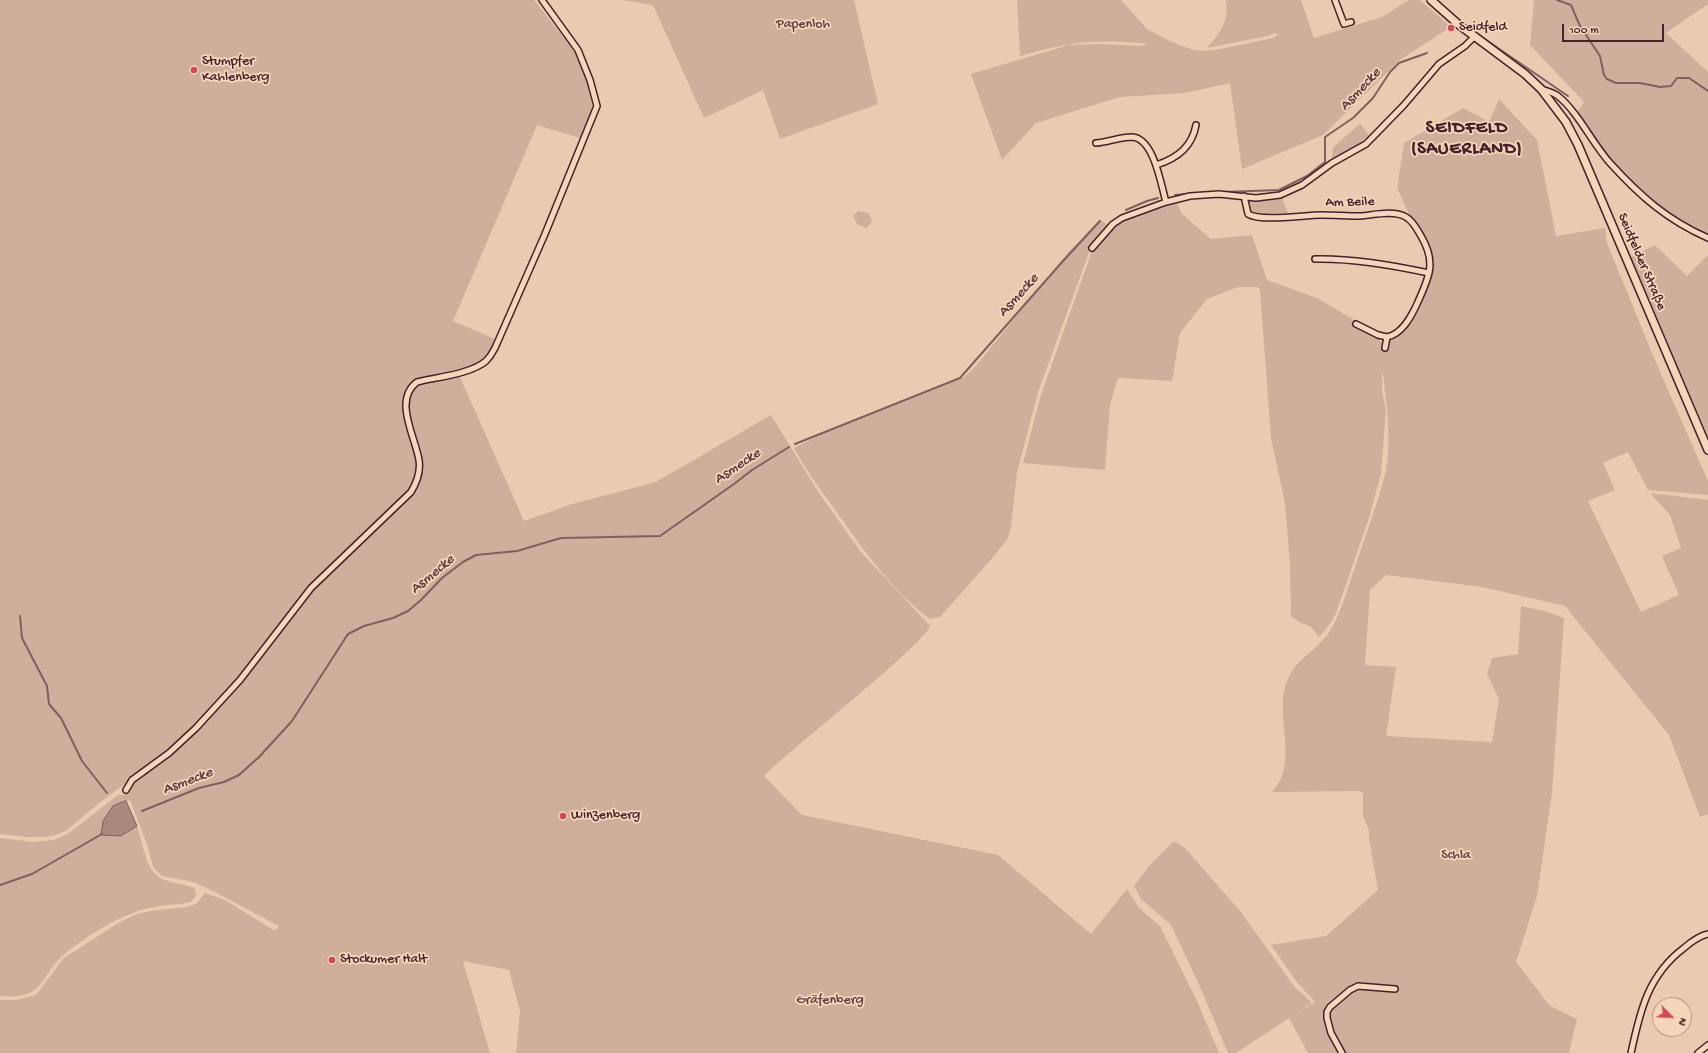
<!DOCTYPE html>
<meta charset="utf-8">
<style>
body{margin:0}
#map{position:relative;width:1708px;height:1053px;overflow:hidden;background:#eacbb1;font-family:"Gochi Hand",sans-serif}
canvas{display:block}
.north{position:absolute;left:1652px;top:997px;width:40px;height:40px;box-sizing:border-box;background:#f4d6ba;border:1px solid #b08d81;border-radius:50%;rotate:114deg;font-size:11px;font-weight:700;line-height:16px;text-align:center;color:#4a1f2b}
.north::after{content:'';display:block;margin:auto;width:14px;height:18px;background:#d1495b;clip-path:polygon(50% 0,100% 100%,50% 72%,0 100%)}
.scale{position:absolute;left:1562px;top:24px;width:102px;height:18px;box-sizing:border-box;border:2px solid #4a1f2b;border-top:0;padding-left:5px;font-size:12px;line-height:14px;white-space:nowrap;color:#4a1f2b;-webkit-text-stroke:3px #f4d6ba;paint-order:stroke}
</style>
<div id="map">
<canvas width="1708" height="1053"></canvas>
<div class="north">N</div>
<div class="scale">100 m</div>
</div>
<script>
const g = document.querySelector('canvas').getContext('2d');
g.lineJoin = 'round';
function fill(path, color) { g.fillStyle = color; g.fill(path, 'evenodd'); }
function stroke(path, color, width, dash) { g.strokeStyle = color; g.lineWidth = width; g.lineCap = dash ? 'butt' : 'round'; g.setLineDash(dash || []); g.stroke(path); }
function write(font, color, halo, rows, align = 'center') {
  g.font = font + ' "Gochi Hand",sans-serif'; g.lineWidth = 3.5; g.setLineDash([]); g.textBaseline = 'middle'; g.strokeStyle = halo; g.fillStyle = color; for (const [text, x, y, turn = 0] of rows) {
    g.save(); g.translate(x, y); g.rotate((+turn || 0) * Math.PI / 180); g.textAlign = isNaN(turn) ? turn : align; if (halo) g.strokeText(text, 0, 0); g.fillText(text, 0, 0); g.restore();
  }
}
fill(new Path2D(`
 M 0,0 L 534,0 L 576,53 L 586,79 L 592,105 L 590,119 L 583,139 L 537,125 L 453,321 L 497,340 L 489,354 L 479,364 L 416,380 L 412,384 L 419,385 L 459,375 L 524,521 L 572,504 L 656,482 L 771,415 L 817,490 L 860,551 L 930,626 C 927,642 786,753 764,776 L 802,815 L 998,855 L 1091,934 L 1127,889 L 1139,908 L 1160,926 L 1197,1001 L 1219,1053 L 516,1053 L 520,1011 L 509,970 L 463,961 L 490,1053 L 0,1053 L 0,1000 L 17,1000 L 36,995 L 64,958 L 120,922 L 137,914 L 150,911 L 187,907 L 196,904 L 205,893 L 225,900 L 275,931 L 279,926 L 209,889 L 193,882 L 162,876 L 153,867 L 148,847 L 130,800 L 126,801 L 121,836 L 137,826 C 143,842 145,871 162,879 C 171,883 183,884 192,887 L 195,889 L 196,896 C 194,898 192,901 190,902 C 183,904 175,904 168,905 C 157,906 146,908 135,912 C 111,921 87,936 67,952 C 38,975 47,1000 0,996 L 0,838 L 33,842 L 54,840 L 69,833 L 118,795 L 129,794 L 129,787 L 132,783 C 164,760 194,734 221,704 C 231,694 241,685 245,670 L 209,711 L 167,753 L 103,800 L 67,830 L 56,835 L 44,837 L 26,837 L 0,834 Z
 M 623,0 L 854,0 L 878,104 L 780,139 L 763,90 L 704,118 L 653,5 Z
 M 1017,0 L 1121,0 L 1147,29 L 1170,41 L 1193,50 L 1206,51 L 1220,49 L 1273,38 L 1278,35 L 1275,33 L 1268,36 L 1207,48 C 1220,33 1229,22 1226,1 L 1224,0 L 1301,0 L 1314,38 L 1382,17 L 1409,0 L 1420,0 L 1451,27 L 1401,59 L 1323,135 L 1242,169 L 1230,83 L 1185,93 L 1120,97 L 1036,123 L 1002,160 L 971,74 L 1069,45 L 1101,44 L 1145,46 L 1146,44 C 1139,42 1130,43 1122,42 C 1083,40 1056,46 1020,56 Z
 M 1534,0 L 1708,0 L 1708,4 L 1666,33 L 1708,72 L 1708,235 L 1659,209 L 1616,166 L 1576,114 L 1584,102 L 1530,45 Z
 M 1499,99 L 1537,140 L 1556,236 L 1605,228 L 1607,243 L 1654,358 L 1708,481 L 1708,495 L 1648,490 L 1628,452 L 1603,463 L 1615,490 L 1588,501 L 1641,612 L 1679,595 L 1662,556 L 1681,548 L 1670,515 L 1650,493 L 1708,500 L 1708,814 L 1700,817 L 1669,735 L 1565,606 L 1482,587 L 1386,575 L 1370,590 L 1365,665 L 1396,667 L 1386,736 L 1492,742 L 1499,699 L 1487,674 L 1492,658 L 1518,654 L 1521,606 L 1544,611 L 1564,618 L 1552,793 L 1537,896 L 1516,962 L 1550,1006 L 1577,1019 L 1569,1053 L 1308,1053 L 1289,1018 L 1236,1053 L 1228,1053 L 1201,989 L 1171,925 L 1141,899 L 1134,886 L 1149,866 L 1174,841 L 1185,848 L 1240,911 L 1294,986 L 1312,1003 L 1293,1016 L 1315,1002 L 1296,981 L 1271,945 L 1326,936 L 1378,890 L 1369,839 L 1369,830 L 1363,816 L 1363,794 L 1360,791 L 1272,792 C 1299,764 1276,721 1285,687 C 1293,658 1316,653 1330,631 C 1342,611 1348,586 1356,564 C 1366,534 1377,505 1385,475 C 1392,447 1387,404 1383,375 L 1382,372 L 1382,391 L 1386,410 L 1381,473 L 1369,518 L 1336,613 L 1330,624 L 1319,637 L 1311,627 L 1299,622 L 1291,616 L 1290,564 L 1285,503 L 1271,438 L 1260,290 L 1258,287 L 1238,287 L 1207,299 L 1180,333 L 1172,381 L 1118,378 L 1110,405 L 1105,470 L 1023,463 L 1041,395 L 1093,248 L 1115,225 L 1134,214 L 1176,201 L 1182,214 L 1211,239 L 1252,235 L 1267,280 L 1317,298 L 1379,335 L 1380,342 L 1392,339 L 1401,332 L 1432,269 L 1433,259 L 1430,245 L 1410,216 L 1397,188 L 1404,143 L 1463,108 L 1489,122 Z
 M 1360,124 L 1369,135 L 1346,154 L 1332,158 L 1333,147 Z
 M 1282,198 L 1288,213 L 1266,214 L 1251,212 L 1248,202 Z
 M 858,211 L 869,213 L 872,222 L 866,228 L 857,224 L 853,216 Z
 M 1099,220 L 1104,222 L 1109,227 L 1091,247 L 1038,392 L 1017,473 L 1011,527 L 1008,538 L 994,556 L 940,617 L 930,619 C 892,591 863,549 836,511 C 821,490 806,470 794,448 L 822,434 L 963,378 L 975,367 L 1066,255 Z
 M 1655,245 L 1687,276 L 1708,255 L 1708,438 L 1629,258 Z`), '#cfae9b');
const water = new Path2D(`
 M 126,801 L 137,826 L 121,836 L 101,835 L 103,821 L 113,806 Z`);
fill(water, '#ab877c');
stroke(water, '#845d5c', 1);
stroke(new Path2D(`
 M 1557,0 L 1571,5 L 1580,26 L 1600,56 L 1604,75 L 1607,79 L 1616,83 L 1640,83 L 1660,87 L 1671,86 L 1677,78 L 1689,78 L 1708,91
 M 1470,29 L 1568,96
 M 1224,192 L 1279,190 L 1307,176 L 1325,162 L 1325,137 L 1353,118 L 1373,98 L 1390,72 L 1399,63 L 1427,53
 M 1175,195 L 1200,193
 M 1126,210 L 1147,201 L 1158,198
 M 795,444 L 960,378 L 1063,261 L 1100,221
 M 20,616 L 22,638 L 47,686 L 49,704 L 61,718 L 82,761 L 107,793
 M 142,811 L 199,788 L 224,782 L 239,775 L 259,757 L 292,721 L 348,634 L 364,626 L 393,618 L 408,611 L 421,600 L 442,578 L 463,562 L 476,555 L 517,551 L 561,538 L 660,536 L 734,484 L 752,470 L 789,447
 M 0,885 L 32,874 L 102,834`), '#845d5c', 2);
const street = new Path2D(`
 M 1335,0 L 1344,24 L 1351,22
 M 1541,89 C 1547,91 1553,92 1558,96 C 1578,112 1592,143 1610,163 C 1640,196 1667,220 1708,238
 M 1096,143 C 1108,142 1120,137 1132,137 C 1154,138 1161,185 1166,202
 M 1156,165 C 1176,159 1192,148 1196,125
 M 1244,196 L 1248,214 C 1261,222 1304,215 1321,215 C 1334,215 1347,216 1360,216 C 1374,215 1393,210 1406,217 C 1413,221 1417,229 1421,236 C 1437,263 1429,277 1417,304 C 1411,317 1402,334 1387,337 L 1385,348
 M 1092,248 L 1113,224 L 1122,218 L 1166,202 L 1190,196 L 1219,194 L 1256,198 L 1280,195 L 1302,185 L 1332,163 L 1366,144 L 1404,105 L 1439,64 L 1465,46 L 1474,37
 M 1315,259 C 1352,258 1392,265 1429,273
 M 1356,324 L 1378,335 L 1387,337
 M 126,790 L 132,780 L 169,753 L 196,728 L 240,680 L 311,588 L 411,492 C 417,482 421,472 419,460 C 415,436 393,400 417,382 C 437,377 471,374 486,361 C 490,357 493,352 495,348 L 545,234 L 597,106 L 590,80 L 578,50 L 542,0
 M 1342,1053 L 1331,1033 L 1327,1018 L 1327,1012 L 1330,1007 L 1350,990 L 1358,986 L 1395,989
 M 1631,1053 C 1640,1011 1648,975 1684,948 C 1691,942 1699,936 1708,934
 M 1698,1053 L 1708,1045`);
const secondary = new Path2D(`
 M 1431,0 L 1458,24 L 1525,74 L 1541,89 L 1566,122 L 1578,145 L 1708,450`);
stroke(street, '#4a1f2b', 8);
stroke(secondary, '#4a1f2b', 10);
stroke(street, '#f4d6ba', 5);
stroke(secondary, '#f4d6ba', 7);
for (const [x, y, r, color] of [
 [1451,28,4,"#d1495b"],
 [194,70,4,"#d1495b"],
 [563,816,4,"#d1495b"],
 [332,960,4,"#d1495b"]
]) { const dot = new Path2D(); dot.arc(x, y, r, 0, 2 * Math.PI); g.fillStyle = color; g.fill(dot); stroke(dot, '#f4d6ba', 1.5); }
write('14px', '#653c41', '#f4d6ba', [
 ["Papenloh",803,25],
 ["Schla",1456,856],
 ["Gräfenberg",830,1001]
]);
write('14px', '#4a1f2b', '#f4d6ba', [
 ["Seidfeld",1459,28],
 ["Stumpfer",202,62],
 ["Kahlenberg",202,78],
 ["Winzenberg",571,816],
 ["Stockumer Halt",340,960]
], 'left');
write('14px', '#4a1f2b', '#f4d6ba', [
 ["Am Beile",1350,203,-1],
 ["Seidfelder Straße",1641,262,67]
]);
write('italic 15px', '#62393f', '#f4d6ba', [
 ["Asmecke",1361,90,-47],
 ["Asmecke",1019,296,-48],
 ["Asmecke",738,467,-34],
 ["Asmecke",433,575,-40],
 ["Asmecke",188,782,-21]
]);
g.letterSpacing = '1px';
write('bold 18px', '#4a1f2b', '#f4d6ba', [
 ["SEIDFELD",1467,129],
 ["(SAUERLAND)",1467,150]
]);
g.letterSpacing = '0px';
</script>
